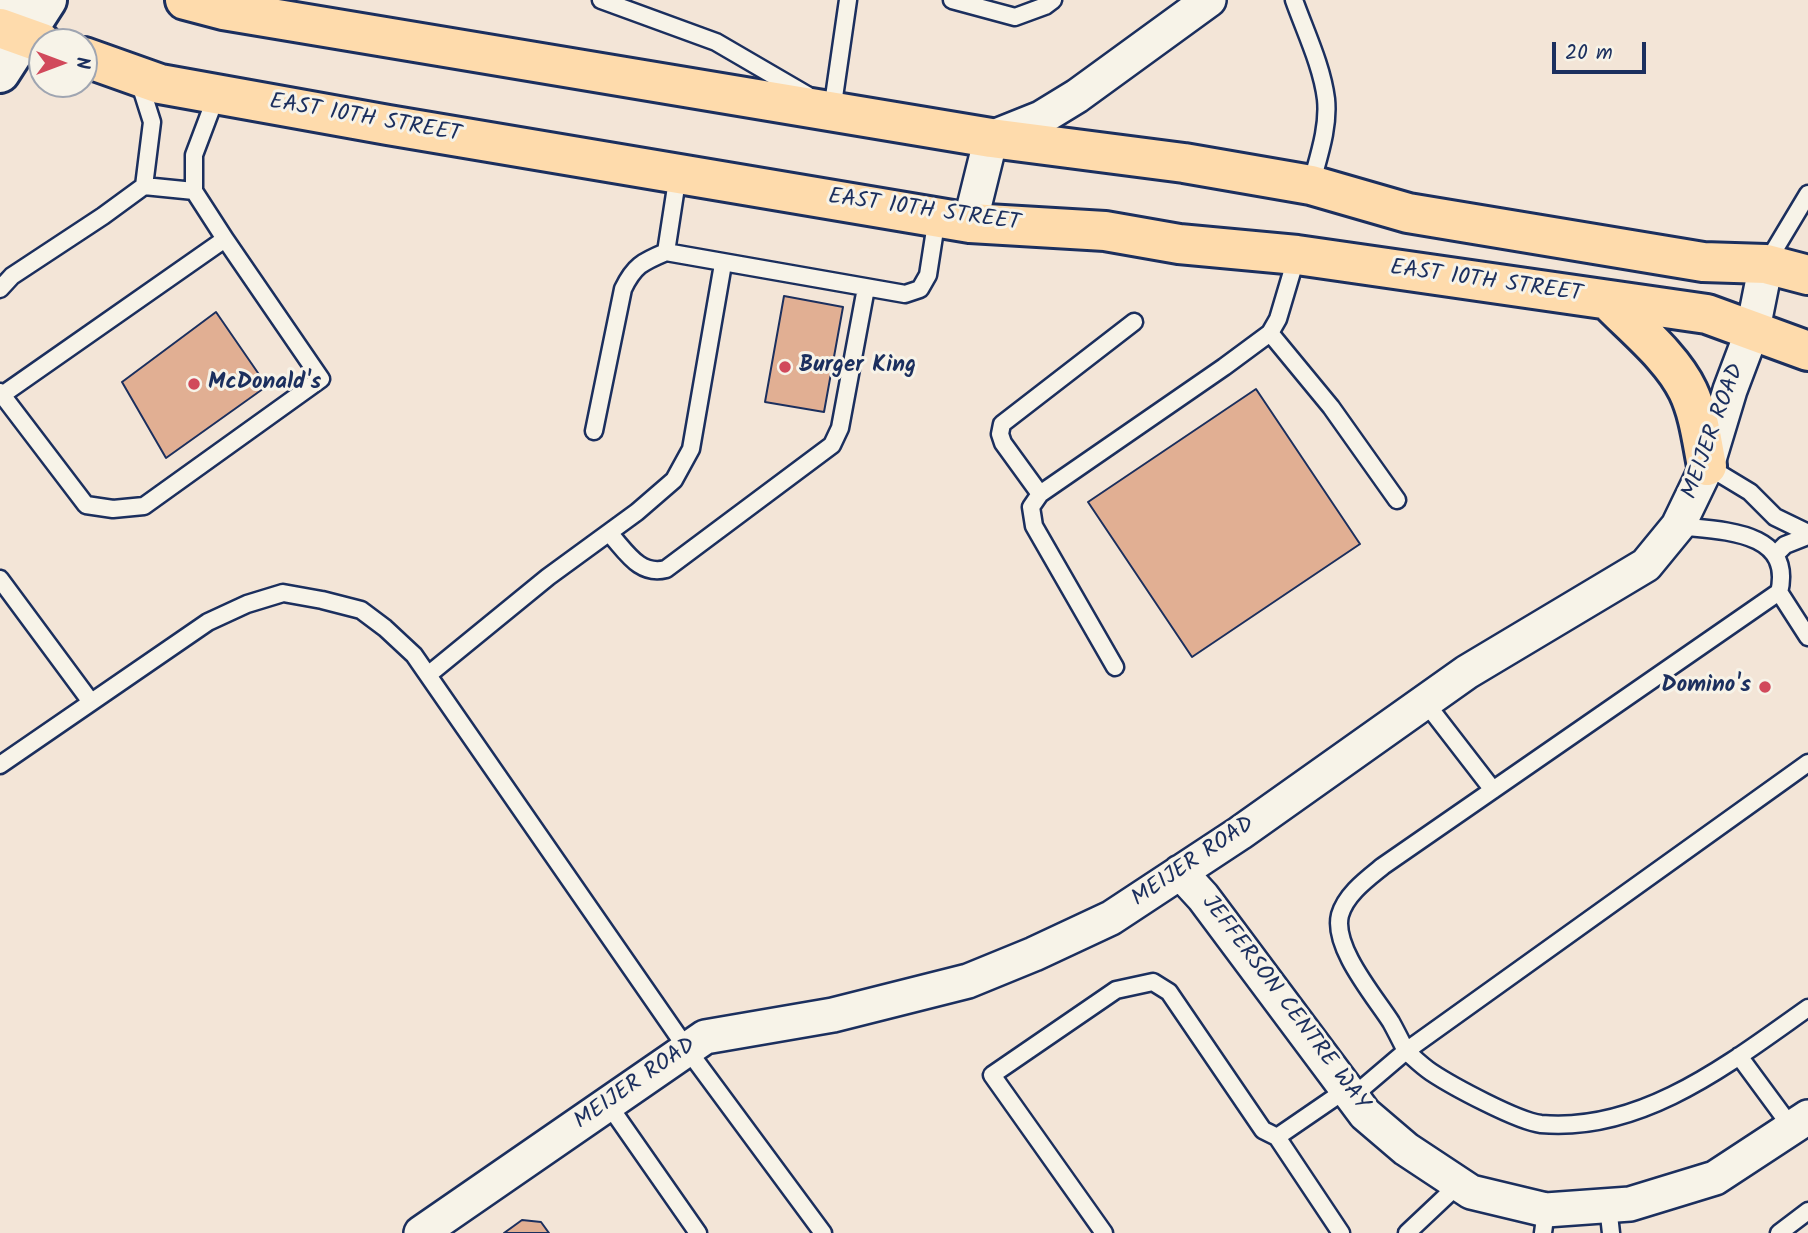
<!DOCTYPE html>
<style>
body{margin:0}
#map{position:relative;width:1808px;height:1233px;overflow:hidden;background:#f3e5d7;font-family:Kalam,sans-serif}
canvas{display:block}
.north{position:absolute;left:28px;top:28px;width:70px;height:70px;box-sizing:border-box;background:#f7f3e8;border:2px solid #9fa5b1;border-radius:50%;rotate:90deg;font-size:19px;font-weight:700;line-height:28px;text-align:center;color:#1b2f5e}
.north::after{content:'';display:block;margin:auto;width:24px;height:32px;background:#d1495b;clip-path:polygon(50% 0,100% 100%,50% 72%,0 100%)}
.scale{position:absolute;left:1552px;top:42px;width:94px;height:32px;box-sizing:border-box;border:4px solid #1b2f5e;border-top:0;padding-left:9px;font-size:21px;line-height:24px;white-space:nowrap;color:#1b2f5e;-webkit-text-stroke:5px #f7f3e8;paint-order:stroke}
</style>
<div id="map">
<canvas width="1808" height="1233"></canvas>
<div class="north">N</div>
<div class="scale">20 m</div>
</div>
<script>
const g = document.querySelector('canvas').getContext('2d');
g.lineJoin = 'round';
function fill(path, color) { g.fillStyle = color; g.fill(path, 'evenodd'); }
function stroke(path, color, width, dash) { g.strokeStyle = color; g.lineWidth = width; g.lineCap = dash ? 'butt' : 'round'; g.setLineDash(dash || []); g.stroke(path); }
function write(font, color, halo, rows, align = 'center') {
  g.font = font + ' Kalam,sans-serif'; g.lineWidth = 6; g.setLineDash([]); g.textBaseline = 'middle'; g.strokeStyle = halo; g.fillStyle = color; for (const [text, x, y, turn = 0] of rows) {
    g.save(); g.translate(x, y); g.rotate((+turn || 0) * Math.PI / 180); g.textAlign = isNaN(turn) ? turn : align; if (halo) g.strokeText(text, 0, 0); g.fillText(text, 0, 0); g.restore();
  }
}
const building = new Path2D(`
 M 784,296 L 843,307 L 824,412 L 765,402 Z
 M 216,312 L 267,386 L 166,458 L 122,382 Z
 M 1256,389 L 1360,544 L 1192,657 L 1088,502 Z
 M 522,1220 L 541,1222 L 549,1233 L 504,1233 Z`);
fill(building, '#e1af93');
stroke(building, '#1b2f5e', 2);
const lane = new Path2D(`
 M 601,0 L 716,42 L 807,95
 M 952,0 L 1015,17 L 1045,6 L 1053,0
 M 1294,0 C 1305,31 1322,66 1326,99 C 1329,128 1318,158 1311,185
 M 832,111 L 848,0
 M 678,174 L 666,252 L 905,294 L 920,289 L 928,275 L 937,217
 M 144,186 L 194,191
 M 1766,264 L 1808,194
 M 0,289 L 12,276 L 103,216 L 144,186 L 152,122 L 139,81
 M 1270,333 L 1331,407 L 1397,500
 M 0,392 L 86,505 L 113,509 L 144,506 L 321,379 L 225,239
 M 2,395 L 225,239 L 194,191 L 194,155 L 217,94
 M 594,431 L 623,289 C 634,266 642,262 666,252
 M 1707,466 L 1750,492 L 1775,517 L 1808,533
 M 1040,494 L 1003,443 L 1000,434 L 1002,424 L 1134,322
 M 1678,526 C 1722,531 1794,530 1779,593
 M 609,533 C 626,551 639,576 666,569 L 832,445 L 840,428 L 866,288
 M 1775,555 L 1785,545 L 1808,536
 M 0,579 L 91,702
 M 1115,667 L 1034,526 L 1031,507 L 1040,494 L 1224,367 L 1270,333 L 1278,319 L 1297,255
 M 428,675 L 548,577 L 637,512 L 674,480 L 691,449 L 723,264
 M 1425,702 L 1493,790
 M 1808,763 L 1406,1051 C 1414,1058 1422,1066 1431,1072 C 1452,1086 1517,1121 1541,1124 C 1642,1133 1730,1063 1808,1008
 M 0,765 L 208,622 L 247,604 L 283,593 L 322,600 L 361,610 L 385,628 L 414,655 L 687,1049 L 823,1233
 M 1739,1056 L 1792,1128
 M 1352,1097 L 1406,1051 C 1401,1041 1396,1031 1391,1022 C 1375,997 1332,947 1340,915 C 1346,894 1367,879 1383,866 L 1776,594 L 1781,595 L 1808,637
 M 608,1104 L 698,1233
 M 1608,1206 L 1611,1233
 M 1104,1233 L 992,1075 L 1116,990 L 1153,982 L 1169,992 L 1263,1130 L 1277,1137
 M 1341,1233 L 1277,1137 L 1347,1089
 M 1407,1233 L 1459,1184
 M 1543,1233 L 1546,1210
 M 1779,1233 L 1808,1211`);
const street = new Path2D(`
 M 970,223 L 991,138 L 1041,118 L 1077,96 L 1209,0
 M 1180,872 L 1203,897 L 1365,1114 L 1406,1149 L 1471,1192 L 1546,1210 L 1630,1204 L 1715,1178 L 1808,1117
 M 421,1233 L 705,1037 L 833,1015 L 968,981 L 1034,954 L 1111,918 L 1240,833 L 1467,672 L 1646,565 L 1678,526 L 1707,466 L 1730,390 L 1753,329 L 1766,264`);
const secondary = new Path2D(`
 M 0,12 L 8,0
 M 0,73 L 47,0`);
const primary = new Path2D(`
 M 185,0 L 223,10 L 991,138 L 1184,163 L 1311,185 L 1408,213 L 1703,262 L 1766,264 L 1808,275
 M 0,28 L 42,43
 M 84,57 L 160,84 L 388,125 L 970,223 L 1105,231 L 1179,244 L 1297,255 L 1707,314 L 1808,351
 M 1608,300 C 1634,327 1672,357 1688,391 C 1699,414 1702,441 1707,466`);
stroke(lane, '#1b2f5e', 21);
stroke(street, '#1b2f5e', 38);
stroke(secondary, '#1b2f5e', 44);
stroke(primary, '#1b2f5e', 44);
stroke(lane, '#f7f3e8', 16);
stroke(street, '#f7f3e8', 33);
stroke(secondary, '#f7f3e8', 38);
stroke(primary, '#fedbac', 38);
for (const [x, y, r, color] of [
 [785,367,7,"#d1495b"],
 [194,384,7,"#d1495b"],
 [1765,687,7,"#d1495b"]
]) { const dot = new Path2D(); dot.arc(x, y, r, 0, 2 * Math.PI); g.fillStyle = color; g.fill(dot); stroke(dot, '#f7f3e8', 2.5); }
write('23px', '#1b2f5e', '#f7f3e8', [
 ["EAST 10TH STREET",365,120,10],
 ["EAST 10TH STREET",924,212,8],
 ["EAST 10TH STREET",1486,283,8],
 ["MEIJER ROAD",1715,432,-70],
 ["MEIJER ROAD",1194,863,-34],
 ["JEFFERSON CENTRE WAY",1284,1004,53],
 ["MEIJER ROAD",636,1085,-35]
]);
write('bold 23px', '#1b2f5e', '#f7f3e8', [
 ["Burger King",799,367],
 ["McDonald's",208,384],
 ["Domino's",1751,687,"right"]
], 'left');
</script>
